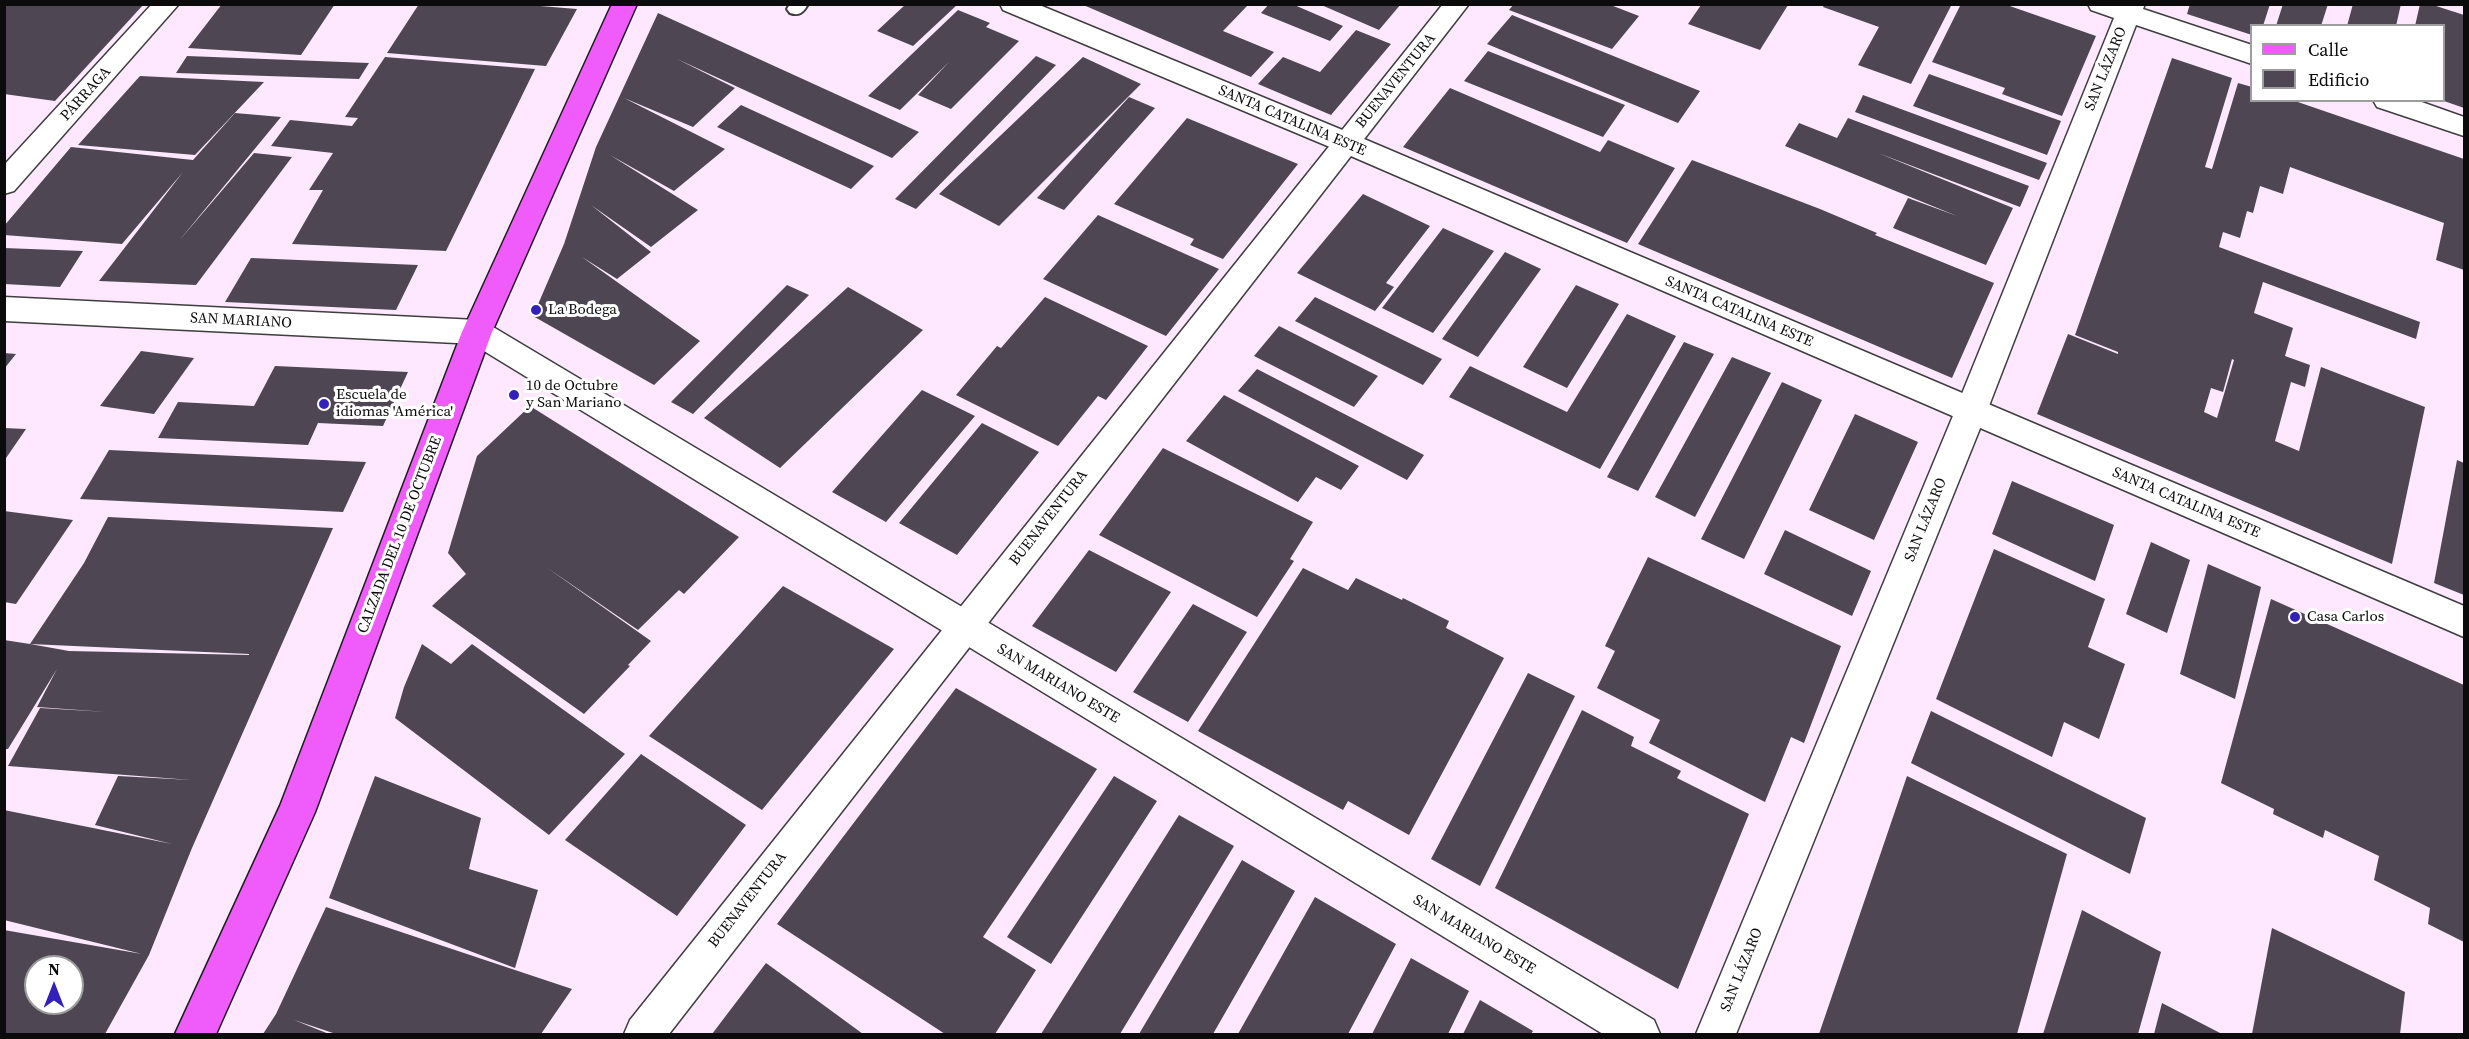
<!DOCTYPE html>
<meta charset="utf-8">
<style>
body{margin:0}
#map{position:relative;width:2469px;height:1039px;overflow:hidden;background:#fee8ff;font-family:"Source Serif 4",serif}
canvas{display:block}
.frame{position:absolute;inset:0;border:6px solid #0b0b0b;pointer-events:none}
.legend{position:absolute;left:2250px;top:24px;width:195px;height:78px;box-sizing:border-box;background:#fff;border:2px solid #9d9d9d;margin:0;padding:8px 10px;list-style:none;font-size:18px;color:#0b0b0b}
.legend li{display:flex;align-items:center;gap:12px;height:30px}
.legend b{width:30px;border:2px solid #9d9d9d}
.north{position:absolute;left:24px;top:955px;width:60px;height:60px;box-sizing:border-box;background:#fff;border:2px solid #9d9d9d;border-radius:50%;rotate:0deg;font-size:16px;font-weight:700;line-height:24px;text-align:center;color:#0b0b0b}
.north::after{content:'';display:block;margin:auto;width:21px;height:27px;background:#3421bc;clip-path:polygon(50% 0,100% 100%,50% 72%,0 100%)}
</style>
<div id="map">
<canvas width="2469" height="1039"></canvas>
<div class="frame"></div>
<ul class="legend">
<li><b style="height:8px;background:#ef5cfb"></b>Calle</li>
<li><b style="height:16px;background:#4e4753"></b>Edificio</li>
</ul>
<div class="north">N</div>
</div>
<script>
const g = document.querySelector('canvas').getContext('2d');
g.lineJoin = 'round';
function fill(path, color) { g.fillStyle = color; g.fill(path, 'evenodd'); }
function stroke(path, color, width, dash) { g.strokeStyle = color; g.lineWidth = width; g.lineCap = dash ? 'butt' : 'round'; g.setLineDash(dash || []); g.stroke(path); }
function write(font, color, halo, rows, align = 'center') {
  g.font = font + ' "Source Serif 4",serif'; g.lineWidth = 6; g.setLineDash([]); g.textBaseline = 'middle'; g.strokeStyle = halo; g.fillStyle = color; for (const [text, x, y, turn = 0] of rows) {
    g.save(); g.translate(x, y); g.rotate((+turn || 0) * Math.PI / 180); g.textAlign = isNaN(turn) ? turn : align; if (halo) g.strokeText(text, 0, 0); g.fillText(text, 0, 0); g.restore();
  }
}
fill(new Path2D(`
 M 4,4 L 144,4 L 55,101 L 4,94 Z
 M 222,4 L 335,4 L 301,55 L 188,48 Z
 M 419,4 L 516,4 L 577,9 L 546,66 L 387,53 Z
 M 906,4 L 958,4 L 913,46 L 877,31 Z
 M 1081,4 L 1249,4 L 1223,31 L 1274,52 L 1251,77 Z
 M 1269,4 L 1292,4 L 1343,26 L 1330,41 L 1261,13 Z
 M 1319,4 L 1401,4 L 1379,30 Z
 M 1514,4 L 1608,4 L 1639,16 L 1612,49 L 1509,10 Z
 M 1825,4 L 1952,4 L 1911,84 L 1858,65 L 1879,27 L 1823,7 Z
 M 1961,4 L 2004,4 L 2096,36 L 2062,116 L 2002,94 L 2005,88 L 1932,62 Z
 M 2190,4 L 2270,4 L 2263,26 L 2252,26 L 2252,35 L 2187,14 Z
 M 2283,4 L 2328,4 L 2321,26 L 2276,26 Z
 M 2353,4 L 2401,4 L 2396,26 L 2347,26 Z
 M 2420,4 L 2430,4 L 2464,15 L 2464,108 L 2444,101 L 2444,26 L 2415,26 Z
 M 1701,5 L 1788,5 L 1760,50 L 1688,24 Z
 M 958,10 L 990,23 L 986,27 L 1019,41 L 951,109 L 918,95 L 949,62 L 900,110 L 868,96 Z
 M 658,13 L 919,132 L 892,158 L 677,59 L 735,88 L 693,127 L 624,98 L 725,149 L 674,191 L 610,155 L 698,210 L 651,247 L 591,205 L 651,252 L 617,279 L 582,257 L 700,341 L 654,385 L 533,316 L 564,244 L 596,147 Z
 M 1512,15 L 1700,91 L 1678,123 L 1487,44 Z
 M 1356,30 L 1391,44 L 1331,115 L 1258,84 L 1283,57 L 1320,72 Z
 M 1488,51 L 1625,105 L 1603,137 L 1464,81 Z
 M 187,56 L 369,63 L 359,79 L 176,73 Z
 M 1036,56 L 1056,65 L 916,209 L 895,199 Z
 M 385,57 L 535,69 L 446,251 L 292,244 L 323,190 L 309,190 L 333,153 L 271,146 L 290,120 L 352,126 L 358,118 L 345,117 Z
 M 1083,57 L 1141,84 L 999,226 L 939,194 Z
 M 2172,58 L 2232,78 L 2205,167 L 2212,169 L 2238,83 L 2252,87 L 2252,100 L 2292,100 L 2464,159 L 2464,270 L 2436,260 L 2444,223 L 2290,167 L 2283,194 L 2260,186 L 2253,213 L 2247,211 L 2240,238 L 2223,232 L 2219,247 L 2420,322 L 2416,339 L 2263,282 L 2254,313 L 2293,328 L 2285,356 L 2310,365 L 2305,387 L 2291,382 L 2275,441 L 2299,451 L 2321,367 L 2425,407 L 2392,564 L 2037,414 L 2068,334 L 2118,354 L 2118,352 L 2075,335 ZM 2232,359 L 2234,360 L 2217,418 L 2204,412 L 2211,388 L 2223,392 Z
 M 1929,74 L 2061,121 L 2047,155 L 1913,106 Z
 M 140,76 L 264,82 L 195,155 L 78,145 Z
 M 1450,88 L 1600,152 L 1608,140 L 1675,168 L 1627,243 L 1403,147 Z
 M 1863,95 L 2047,163 L 2039,180 L 1855,112 Z
 M 1129,97 L 1155,108 L 1064,210 L 1037,198 Z
 M 741,105 L 874,166 L 851,189 L 717,127 Z
 M 235,113 L 281,117 L 178,242 L 254,153 L 292,157 L 196,285 L 99,281 L 183,172 L 122,244 L 4,235 L 4,226 L 71,147 L 193,160 Z
 M 1187,118 L 1298,164 L 1223,259 L 1190,245 L 1194,239 L 1114,204 Z
 M 1848,118 L 2029,186 L 2020,207 L 1878,153 L 2013,208 L 1986,265 L 1893,228 L 1908,198 L 1957,216 L 1785,146 L 1799,123 L 1837,138 Z
 M 1692,160 L 1820,209 L 1877,233 L 1875,235 L 1994,283 L 1952,378 L 1638,244 Z
 M 1363,194 L 1430,226 L 1386,283 L 1394,287 L 1375,311 L 1297,273 Z
 M 1098,215 L 1219,269 L 1166,336 L 1043,279 Z
 M 1443,228 L 1494,251 L 1433,333 L 1382,308 Z
 M 4,248 L 83,251 L 60,287 L 4,284 Z
 M 1505,252 L 1541,269 L 1478,357 L 1442,339 Z
 M 251,258 L 418,265 L 396,310 L 225,302 Z
 M 787,285 L 809,295 L 693,414 L 671,402 Z
 M 1576,285 L 1619,304 L 1567,388 L 1523,367 Z
 M 848,287 L 923,330 L 780,468 L 704,418 Z
 M 1045,297 L 1148,346 L 1106,400 L 1098,396 L 1058,446 L 956,395 L 997,346 L 1001,348 Z
 M 1315,297 L 1442,359 L 1423,385 L 1295,321 Z
 M 1627,314 L 1676,336 L 1600,469 L 1449,397 L 1470,366 L 1567,412 Z
 M 1279,326 L 1378,376 L 1354,407 L 1254,356 Z
 M 1684,342 L 1714,354 L 1638,491 L 1607,477 Z
 M 141,351 L 194,358 L 154,414 L 100,406 Z
 M 4,353 L 16,354 L 4,369 Z
 M 1732,357 L 1771,373 L 1695,517 L 1655,497 Z
 M 275,366 L 408,372 L 383,426 L 318,423 L 308,445 L 158,438 L 178,402 L 254,406 Z
 M 1257,369 L 1424,455 L 1407,480 L 1238,391 Z
 M 1782,382 L 1822,400 L 1744,559 L 1701,539 Z
 M 922,390 L 975,416 L 886,522 L 832,492 Z
 M 1224,395 L 1359,466 L 1341,490 L 1316,477 L 1298,502 L 1186,441 Z
 M 530,406 L 739,537 L 684,594 L 679,590 L 638,630 L 546,567 L 651,641 L 628,665 L 630,666 L 584,714 L 432,606 L 466,574 L 448,553 L 477,456 Z
 M 1855,414 L 1918,442 L 1874,540 L 1809,510 Z
 M 982,423 L 1039,452 L 957,555 L 899,523 Z
 M 4,428 L 26,429 L 4,461 Z
 M 1163,448 L 1313,522 L 1290,559 L 1294,561 L 1257,617 L 1099,535 Z
 M 109,450 L 366,462 L 343,512 L 80,499 Z
 M 2457,460 L 2464,463 L 2464,595 L 2434,583 Z
 M 2012,481 L 2114,525 L 2095,581 L 1992,534 Z
 M 4,511 L 73,520 L 16,604 L 4,602 Z
 M 108,517 L 333,528 L 192,848 L 149,955 L 105,1034 L 4,1034 L 4,930 L 142,954 L 4,920 L 4,810 L 172,844 L 95,825 L 118,776 L 191,780 L 8,766 L 40,708 L 107,712 L 37,707 L 57,669 L 8,749 L 4,749 L 4,640 L 30,644 L 84,563 ZM 30,644 L 249,654 L 249,655 L 69,651 ZM 36,967 L 72,967 L 72,1003 L 36,1003 Z
 M 1785,530 L 1871,571 L 1852,616 L 1764,574 Z
 M 2151,542 L 2190,560 L 2167,633 L 2126,614 Z
 M 1994,549 L 2105,599 L 2088,647 L 2125,664 L 2099,739 L 2064,722 L 2052,757 L 1936,699 Z
 M 1089,550 L 1171,592 L 1116,672 L 1032,626 Z
 M 1648,557 L 1841,646 L 1804,743 L 1791,737 L 1765,802 L 1649,743 L 1660,720 L 1597,688 L 1615,651 L 1605,646 Z
 M 2208,564 L 2261,587 L 2235,699 L 2180,674 Z
 M 1303,568 L 1348,590 L 1356,578 L 1402,600 L 1403,598 L 1449,621 L 1446,628 L 1504,658 L 1409,835 L 1348,801 L 1343,810 L 1198,731 Z
 M 783,586 L 894,649 L 762,810 L 649,736 Z
 M 2271,599 L 2464,685 L 2464,942 L 2428,924 L 2430,908 L 2374,880 L 2379,856 L 2325,830 L 2323,838 L 2273,814 L 2274,809 L 2221,783 Z
 M 1193,604 L 1247,632 L 1188,722 L 1133,692 Z
 M 422,644 L 451,664 L 472,644 L 625,754 L 549,835 L 395,718 L 404,687 Z
 M 1528,673 L 1575,696 L 1480,886 L 1431,859 Z
 M 956,688 L 1097,769 L 983,937 L 1036,970 L 995,1034 L 945,1034 L 777,924 Z
 M 1582,710 L 1634,737 L 1631,746 L 1681,771 L 1677,778 L 1749,814 L 1678,989 L 1495,888 Z
 M 1931,711 L 2146,818 L 2130,874 L 1911,763 Z
 M 641,754 L 746,825 L 677,916 L 565,840 Z
 M 375,776 L 481,818 L 469,869 L 538,890 L 515,968 L 329,898 Z
 M 1114,776 L 1157,801 L 1051,964 L 1007,937 Z
 M 1907,776 L 2067,854 L 2017,1034 L 1819,1034 Z
 M 1179,815 L 1234,846 L 1120,1034 L 1041,1034 Z
 M 1242,860 L 1295,891 L 1213,1034 L 1139,1034 Z
 M 1315,897 L 1396,944 L 1348,1034 L 1238,1034 Z
 M 326,907 L 572,989 L 541,1034 L 336,1034 L 294,1020 L 329,1034 L 263,1034 L 276,1014 Z
 M 2082,910 L 2161,952 L 2138,1034 L 2043,1034 Z
 M 2272,928 L 2405,992 L 2400,1034 L 2252,1034 Z
 M 1411,958 L 1469,991 L 1448,1034 L 1372,1034 Z
 M 766,963 L 788,979 L 863,1034 L 712,1034 Z
 M 1480,1000 L 1533,1031 L 1531,1034 L 1463,1034 Z
 M 2162,1003 L 2222,1034 L 2154,1034 Z`), '#4e4753');
const service = new Path2D(`
 M 808,4 C 803,13 799,16 790,13 L 787,9 L 790,4 Z`);
const minor = new Path2D(`
 M 152,4 L 179,4 L 14,191 L 4,194 L 4,165 Z
 M 1443,4 L 1469,4 L 669,1034 L 624,1034 L 630,1020 Z
 M 2088,4 L 2145,4 L 2143,9 L 2252,45 L 2252,64 L 2136,25 L 1987,411 L 1736,1034 L 1696,1034 L 1955,411 L 2114,18 L 2091,10 Z
 M 2373,100 L 2416,100 L 2464,117 L 2464,136 L 2377,107 Z
 M 4,297 L 477,320 L 488,324 L 492,332 L 488,340 L 477,344 L 4,321 Z`);
const tertiary = new Path2D(`
 M 1000,4 L 1037,4 L 1357,136 L 2464,606 L 2464,637 L 1337,150 L 1003,10 Z
 M 477,320 L 488,324 L 1654,1020 L 1660,1034 L 1603,1034 L 466,340 L 462,332 L 466,324 Z`);
const primary = new Path2D(`
 M 612,4 L 637,4 L 492,332 L 315,812 L 216,1034 L 175,1034 L 280,806 L 462,332 Z`);
stroke(service, '#3e3e3e', 4);
stroke(minor, '#3e3e3e', 3);
stroke(tertiary, '#3e3e3e', 3);
stroke(primary, '#1c1c1c', 3);
fill(service, '#fff');
fill(minor, '#fff');
fill(tertiary, '#fff');
fill(primary, '#ef5cfb');
for (const [x, y, r, color] of [
 [536,310,6,"#3421bc"],
 [514,395,6,"#3421bc"],
 [324,404,6,"#3421bc"],
 [2295,617,6,"#3421bc"]
]) { const dot = new Path2D(); dot.arc(x, y, r, 0, 2 * Math.PI); g.fillStyle = color; g.fill(dot); stroke(dot, '#fff', 2); }
write('15px', '#0b0b0b', '#fff', [
 ["SAN LÁZARO",2106,69,-68],
 ["BUENAVENTURA",1396,81,-51],
 ["PÁRRAGA",86,94,-48],
 ["SANTA CATALINA ESTE",1292,121,23],
 ["SANTA CATALINA ESTE",1739,312,23],
 ["SAN MARIANO",241,321,3],
 ["SANTA CATALINA ESTE",2186,503,23],
 ["BUENAVENTURA",1049,518,-52],
 ["SAN LÁZARO",1926,520,-68],
 ["CALZADA DEL 10 DE OCTUBRE",400,535,-69],
 ["SAN MARIANO ESTE",1058,684,31],
 ["BUENAVENTURA",748,900,-52],
 ["SAN MARIANO ESTE",1474,935,31],
 ["SAN LÁZARO",1742,970,-68]
]);
write('15px', '#0b0b0b', '#fff', [
 ["La Bodega",548,310],
 ["10 de Octubre",526,386],
 ["y San Mariano",526,403],
 ["Escuela de",336,395],
 ["idiomas 'América'",336,412],
 ["Casa Carlos",2307,617]
], 'left');
</script>
